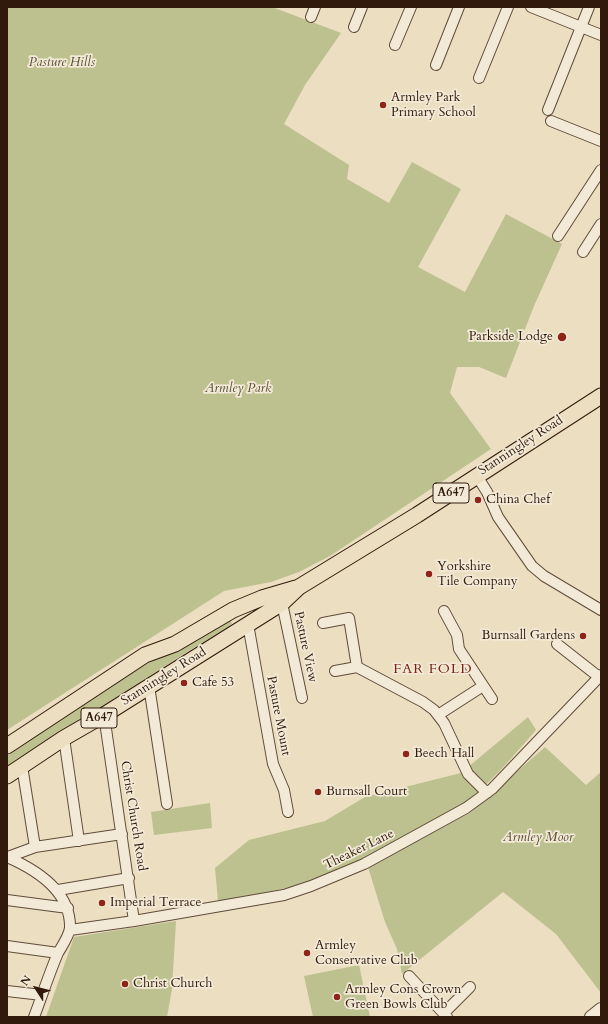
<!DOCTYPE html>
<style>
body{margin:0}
#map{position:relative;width:608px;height:1024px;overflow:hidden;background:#ebdec1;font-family:Cardo,serif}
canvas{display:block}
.frame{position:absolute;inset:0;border:8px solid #311a0c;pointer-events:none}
.north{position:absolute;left:16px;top:968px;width:40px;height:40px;-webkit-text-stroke:3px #f2ead7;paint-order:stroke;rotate:306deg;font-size:11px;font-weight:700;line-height:16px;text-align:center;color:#311a0c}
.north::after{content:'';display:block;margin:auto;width:14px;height:18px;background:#311a0c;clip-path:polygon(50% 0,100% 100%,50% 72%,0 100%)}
</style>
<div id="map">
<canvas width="608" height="1024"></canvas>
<div class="frame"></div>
<div class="north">N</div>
</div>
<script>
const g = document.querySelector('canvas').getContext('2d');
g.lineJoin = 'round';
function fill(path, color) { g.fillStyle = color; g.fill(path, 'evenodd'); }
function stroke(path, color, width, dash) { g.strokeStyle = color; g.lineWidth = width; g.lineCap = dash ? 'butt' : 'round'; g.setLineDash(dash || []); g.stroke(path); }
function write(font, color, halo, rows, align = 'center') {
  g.font = font + ' Cardo,serif'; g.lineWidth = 3.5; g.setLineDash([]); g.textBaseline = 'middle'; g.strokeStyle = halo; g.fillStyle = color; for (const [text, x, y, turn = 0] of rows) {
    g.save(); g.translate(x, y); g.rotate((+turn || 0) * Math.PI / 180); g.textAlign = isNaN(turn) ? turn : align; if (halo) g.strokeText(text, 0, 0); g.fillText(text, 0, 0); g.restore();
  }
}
fill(new Path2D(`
 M 7,7 L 272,7 L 341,33 L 305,85 L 284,124 L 349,165 L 347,179 L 389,203 L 412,162 L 461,189 L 418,267 L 465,292 L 506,214 L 562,244 L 534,306 L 506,378 L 479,367 L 457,367 L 450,393 L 491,449 L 330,556 L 299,572 L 271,582 L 224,591 L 7,730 Z
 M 230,620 L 232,623 L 230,626 L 207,644 L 195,647 L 7,767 L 7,756 L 141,667 Z
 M 528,717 L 536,730 C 514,755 492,782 466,802 C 447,815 426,826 406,837 C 372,854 337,873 301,884 C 274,892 246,896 218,901 L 215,868 L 249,840 L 325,821 L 365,797 L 461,773 Z
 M 545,747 L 586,785 L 601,772 L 601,993 L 556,934 L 503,892 L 402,974 L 397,949 L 385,922 L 368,867 L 470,813 Z
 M 210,803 L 212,828 L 154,835 L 151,812 Z
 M 176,921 L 172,989 L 167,1017 L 46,1017 L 74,937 Z
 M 359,965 L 370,1017 L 313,1017 L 304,976 Z`), '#bdc08f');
const minor = new Path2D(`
 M 531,7 L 601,35
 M 311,17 L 315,7
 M 354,27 L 362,7
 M 395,45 L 411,7
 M 436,65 L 459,7
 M 479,78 L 508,7
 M 548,110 L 589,7
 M 551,121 L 601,141
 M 558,236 L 601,170
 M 583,252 L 601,224
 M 477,476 L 487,492 L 498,517 L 532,566 L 544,576 L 601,610
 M 282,603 L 302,698
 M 444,611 L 457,635 L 459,649 L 492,699
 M 323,623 L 349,618 L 357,667 L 423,702 L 434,710 L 444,723 L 468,774 L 487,793
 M 248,624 L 273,764 L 284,790 L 288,812
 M 557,644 L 599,677
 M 335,671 L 357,667
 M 149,686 L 167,804
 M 104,715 L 134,921
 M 438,715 L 483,686
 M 64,738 L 79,841
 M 22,766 L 35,847
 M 7,857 C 37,870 71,891 70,928 C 69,936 62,946 58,953 C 49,974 42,996 34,1017
 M 8,857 L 35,847 L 122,834
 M 58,890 L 129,878
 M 7,900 L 68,908
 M 70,930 L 134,921 L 284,895 L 311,886 L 364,864 L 466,808 L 492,789 L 601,675
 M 7,946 L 58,953
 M 409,976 L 447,1017
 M 7,991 L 42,995
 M 444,1013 L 470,987`);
const tertiary = new Path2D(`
 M 591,1017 L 601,1009`);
const primary = new Path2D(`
 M 7,746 L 145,655 L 175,644 L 233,610 L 262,598 L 296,588
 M 7,776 L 64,738 L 104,715 L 282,603 L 299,587 L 417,515 L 601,396`);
stroke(minor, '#604b39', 12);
stroke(tertiary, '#604b39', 14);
stroke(primary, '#311a0c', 17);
stroke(minor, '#f2ead7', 10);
stroke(tertiary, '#f2ead7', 12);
stroke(primary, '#ebdec1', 15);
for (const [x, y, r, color] of [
 [383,105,4,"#8f2418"],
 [562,337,5,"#8f2418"],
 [478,500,4,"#8f2418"],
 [429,574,4,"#8f2418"],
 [583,636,4,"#8f2418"],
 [184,683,4,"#8f2418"],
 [406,754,4,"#8f2418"],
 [318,792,4,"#8f2418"],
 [102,903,4,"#8f2418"],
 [307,953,4,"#8f2418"],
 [125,984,4,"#8f2418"],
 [337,997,4,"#8f2418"]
]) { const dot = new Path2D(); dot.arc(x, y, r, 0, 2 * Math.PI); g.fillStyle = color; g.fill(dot); stroke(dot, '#f2ead7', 1.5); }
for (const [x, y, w] of [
 [451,493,36],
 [99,718,36]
]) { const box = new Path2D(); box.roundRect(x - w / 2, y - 10, w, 20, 3); g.fillStyle = '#f2ead7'; g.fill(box); stroke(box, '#311a0c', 1); }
write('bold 12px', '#311a0c', null, [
 ["A647",451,493],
 ["A647",99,718]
]);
write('italic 13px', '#5b4c33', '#f2ead7', [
 ["Pasture Hills",62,63],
 ["Armley Park",238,389],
 ["Armley Moor",538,838]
]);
write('13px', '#311a0c', '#f2ead7', [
 ["Armley Park",391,98],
 ["Primary School",391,113],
 ["Parkside Lodge",553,337,"right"],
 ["China Chef",486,500],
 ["Yorkshire",437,567],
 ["Tile Company",437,582],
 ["Burnsall Gardens",575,636,"right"],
 ["Cafe 53",192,683],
 ["Beech Hall",414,754],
 ["Burnsall Court",326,792],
 ["Imperial Terrace",110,903],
 ["Armley",315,946],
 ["Conservative Club",315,961],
 ["Christ Church",133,984],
 ["Armley Cons Crown",345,990],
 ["Green Bowls Club",345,1005]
], 'left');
write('13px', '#311a0c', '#f2ead7', [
 ["Stanningley Road",521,446,-33],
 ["Pasture View",305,647,78],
 ["Stanningley Road",164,677,-32],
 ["Pasture Mount",278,716,79],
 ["Christ Church Road",133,816,81],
 ["Theaker Lane",359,850,-26]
]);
g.letterSpacing = '1px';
write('14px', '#7a1f14', '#f2ead7', [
 ["FAR FOLD",433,670]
]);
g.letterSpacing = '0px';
</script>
